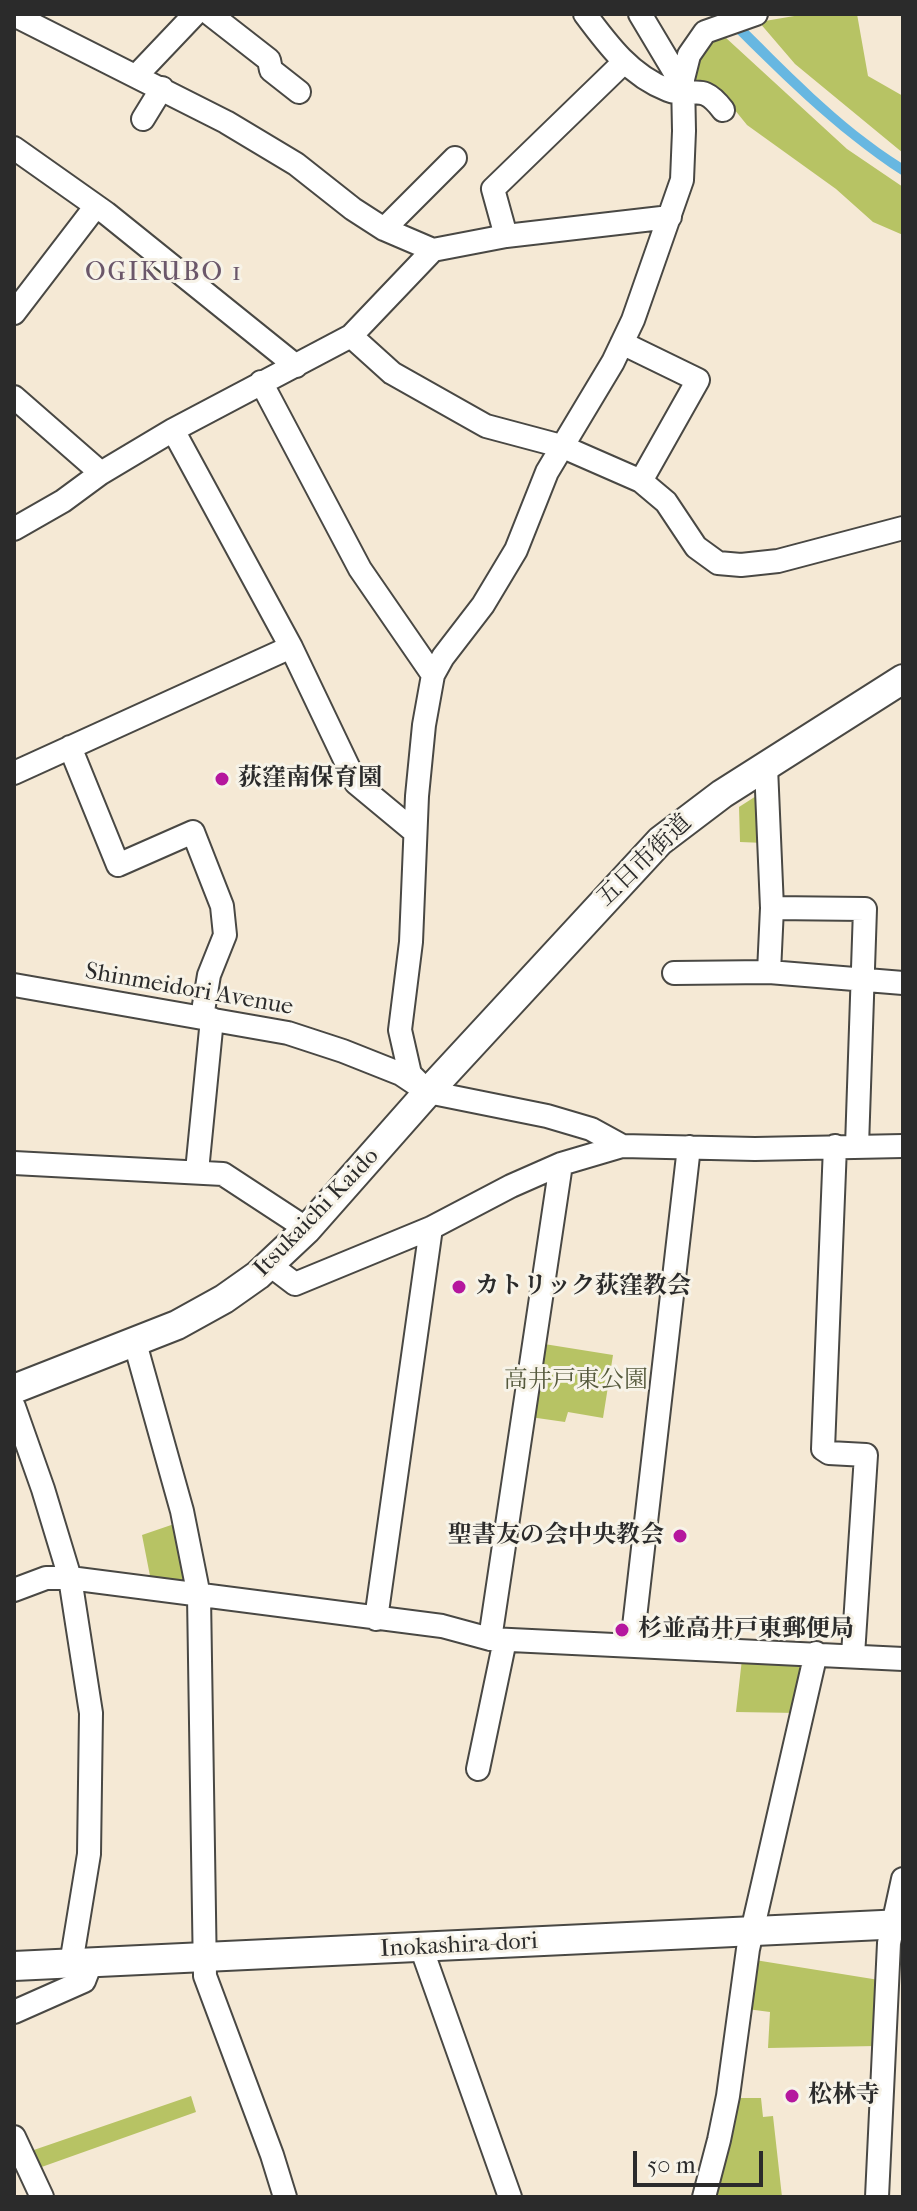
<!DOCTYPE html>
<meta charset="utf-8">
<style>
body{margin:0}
#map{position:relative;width:917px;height:2211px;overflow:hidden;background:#f5e9d5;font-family:"IM FELL French Canon",serif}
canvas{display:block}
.frame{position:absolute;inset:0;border:16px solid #2b2b2b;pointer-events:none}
.scale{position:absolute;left:633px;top:2151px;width:130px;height:36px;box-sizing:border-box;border:4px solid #2b2b2b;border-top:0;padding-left:10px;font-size:24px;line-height:28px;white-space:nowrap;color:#2b2b2b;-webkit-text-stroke:6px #f7f3e8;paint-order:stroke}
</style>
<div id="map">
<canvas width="917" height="2211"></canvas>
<div class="frame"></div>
<div class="scale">50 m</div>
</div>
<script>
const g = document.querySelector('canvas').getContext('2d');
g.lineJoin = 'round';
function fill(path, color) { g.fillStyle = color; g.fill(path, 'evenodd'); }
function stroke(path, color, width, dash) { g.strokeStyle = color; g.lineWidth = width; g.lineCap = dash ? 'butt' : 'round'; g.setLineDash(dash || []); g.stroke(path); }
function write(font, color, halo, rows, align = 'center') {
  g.font = font + ' "IM FELL French Canon","Noto Serif JP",serif'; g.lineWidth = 6; g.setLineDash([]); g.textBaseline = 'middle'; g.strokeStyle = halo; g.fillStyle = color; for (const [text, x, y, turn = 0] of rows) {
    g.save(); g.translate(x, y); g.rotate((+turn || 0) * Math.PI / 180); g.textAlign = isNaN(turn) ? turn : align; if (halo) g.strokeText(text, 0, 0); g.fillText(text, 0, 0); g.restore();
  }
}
fill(new Path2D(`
 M 806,14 L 857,14 L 868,76 L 903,96 L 903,153 L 795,64 L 759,22 Z
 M 713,36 L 725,37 L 847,149 L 903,187 L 903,235 L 873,222 L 836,189 L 747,125 L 717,88 L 693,80 L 698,53 Z
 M 764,791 L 765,843 L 740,842 L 739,807 Z
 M 538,1343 L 613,1355 L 603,1418 L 568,1412 L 565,1422 L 530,1417 Z
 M 180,1522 L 190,1586 L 151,1581 L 142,1535 Z
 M 742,1659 L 807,1663 L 798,1713 L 736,1712 Z
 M 755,1960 L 879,1980 L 876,2046 L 768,2048 L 770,2012 L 747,2009 Z
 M 191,2096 L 196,2112 L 36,2169 L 28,2152 Z
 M 734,2098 L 761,2098 L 763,2117 L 773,2116 L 782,2197 L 711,2197 Z`), '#b7c364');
fill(new Path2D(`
 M 717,14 L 732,14 C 786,67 839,124 903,164 L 903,176 C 833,131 776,72 717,14 Z`), '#67b7e1');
const minor = new Path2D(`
 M 210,14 L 269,60 L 271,70 L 299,92
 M 585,14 C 608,45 631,76 668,90 C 695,100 700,80 723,110
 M 640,14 L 677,76 L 683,79
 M 14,15 L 226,122 L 296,164 L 353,209 L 384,229 L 433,250 L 506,236 L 670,217
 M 137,75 L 195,14
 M 143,119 L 162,88
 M 14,148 L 106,213 L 296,366
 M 384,229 L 455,158
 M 506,236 L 493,189 L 623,63
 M 14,313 L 96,206
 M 351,336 L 392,373 L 486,426 L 561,446 L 641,481 L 666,502 L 696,547 L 718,563 L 741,565 L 778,561 L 903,528
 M 622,343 L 698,380 L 641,481
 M 261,382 L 360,569 L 433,675
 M 14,397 L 101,473
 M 173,430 L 291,647 L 356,783 L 415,832
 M 14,529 L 63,501 L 101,473 L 173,430 L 351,336 L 433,250
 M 70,747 L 118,865 L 193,832 L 222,906 L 225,935 L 209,975 L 202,1017
 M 766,767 L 772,908 L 769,972
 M 14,773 L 291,647
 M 772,908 L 865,909 L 857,1146
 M 674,973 L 769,972 L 903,983
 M 14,985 L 288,1033 L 343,1051 L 401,1074 L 428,1092 L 547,1116 L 591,1129 L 622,1146
 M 428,1092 L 410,1074 L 400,1030 L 411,942 L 417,796 L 424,725 L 433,675 L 443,657 L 483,605 L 516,550 L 547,472 L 613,362 L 633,320 L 682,180 L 684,131 L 683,79 L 689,55 L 705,32 L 756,14
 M 835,1146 L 823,1449 L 829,1453 L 866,1455 L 853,1655
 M 14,1163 L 223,1174 L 307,1229
 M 197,1171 L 212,1019
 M 270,1265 L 295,1284 L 431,1228 L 511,1186 L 561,1164 L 622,1146 L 755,1149 L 903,1146
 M 135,1343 L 182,1511 L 199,1596 L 205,1976 L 272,2155 L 285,2197
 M 14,1407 L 43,1489 L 70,1578 L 91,1713 L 89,1854 L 71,1964
 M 14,1590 L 46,1578 L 70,1578 L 442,1626 L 490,1639 L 903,1659
 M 376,1619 L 431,1228
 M 490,1639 L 561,1164
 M 632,1644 L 689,1147
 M 478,1769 L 505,1640
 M 421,1947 L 510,2197
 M 14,2012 L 84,1981 L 91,1963
 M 14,2137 L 42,2197
 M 704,2197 L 719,2140 L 728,2096 L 748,1949 L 816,1653
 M 877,2197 L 889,1943 L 903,1879`);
const major = new Path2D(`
 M 14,1389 L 177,1325 L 224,1299 L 258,1275 L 307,1229 L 428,1092 L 660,841 L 722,794 L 903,679
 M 14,1966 L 903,1924`);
stroke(minor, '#494844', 26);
stroke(major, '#494844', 32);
stroke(minor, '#fff', 22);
stroke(major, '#fff', 28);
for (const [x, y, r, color] of [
 [222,779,8,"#b5179e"],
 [459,1287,8,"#b5179e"],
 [680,1536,8,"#b5179e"],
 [622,1630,8,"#b5179e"],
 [792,2096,8,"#b5179e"]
]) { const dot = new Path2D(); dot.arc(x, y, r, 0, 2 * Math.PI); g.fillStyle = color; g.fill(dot); stroke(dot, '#f7f3e8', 3); }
write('bold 24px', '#2b2b2b', '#f7f3e8', [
 ["荻窪南保育園",238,779],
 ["カトリック荻窪教会",475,1287],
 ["聖書友の会中央教会",664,1536,"right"],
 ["杉並高井戸東郵便局",638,1630],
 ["松林寺",808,2096]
], 'left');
write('24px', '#2b2b2b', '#f7f3e8', [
 ["五日市街道",645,861,-44],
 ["Shinmeidori Avenue",189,990,10],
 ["Itsukaichi Kaido",317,1213,-46],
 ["Inokashira-dori",459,1946,-3]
]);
write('24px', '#55593c', '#f7f3e8', [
 ["高井戸東公園",576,1381]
]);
g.letterSpacing = '2px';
write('26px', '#6b576a', '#f7f3e8', [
 ["OGIKUBO 1",164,274]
]);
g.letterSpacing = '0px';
</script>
